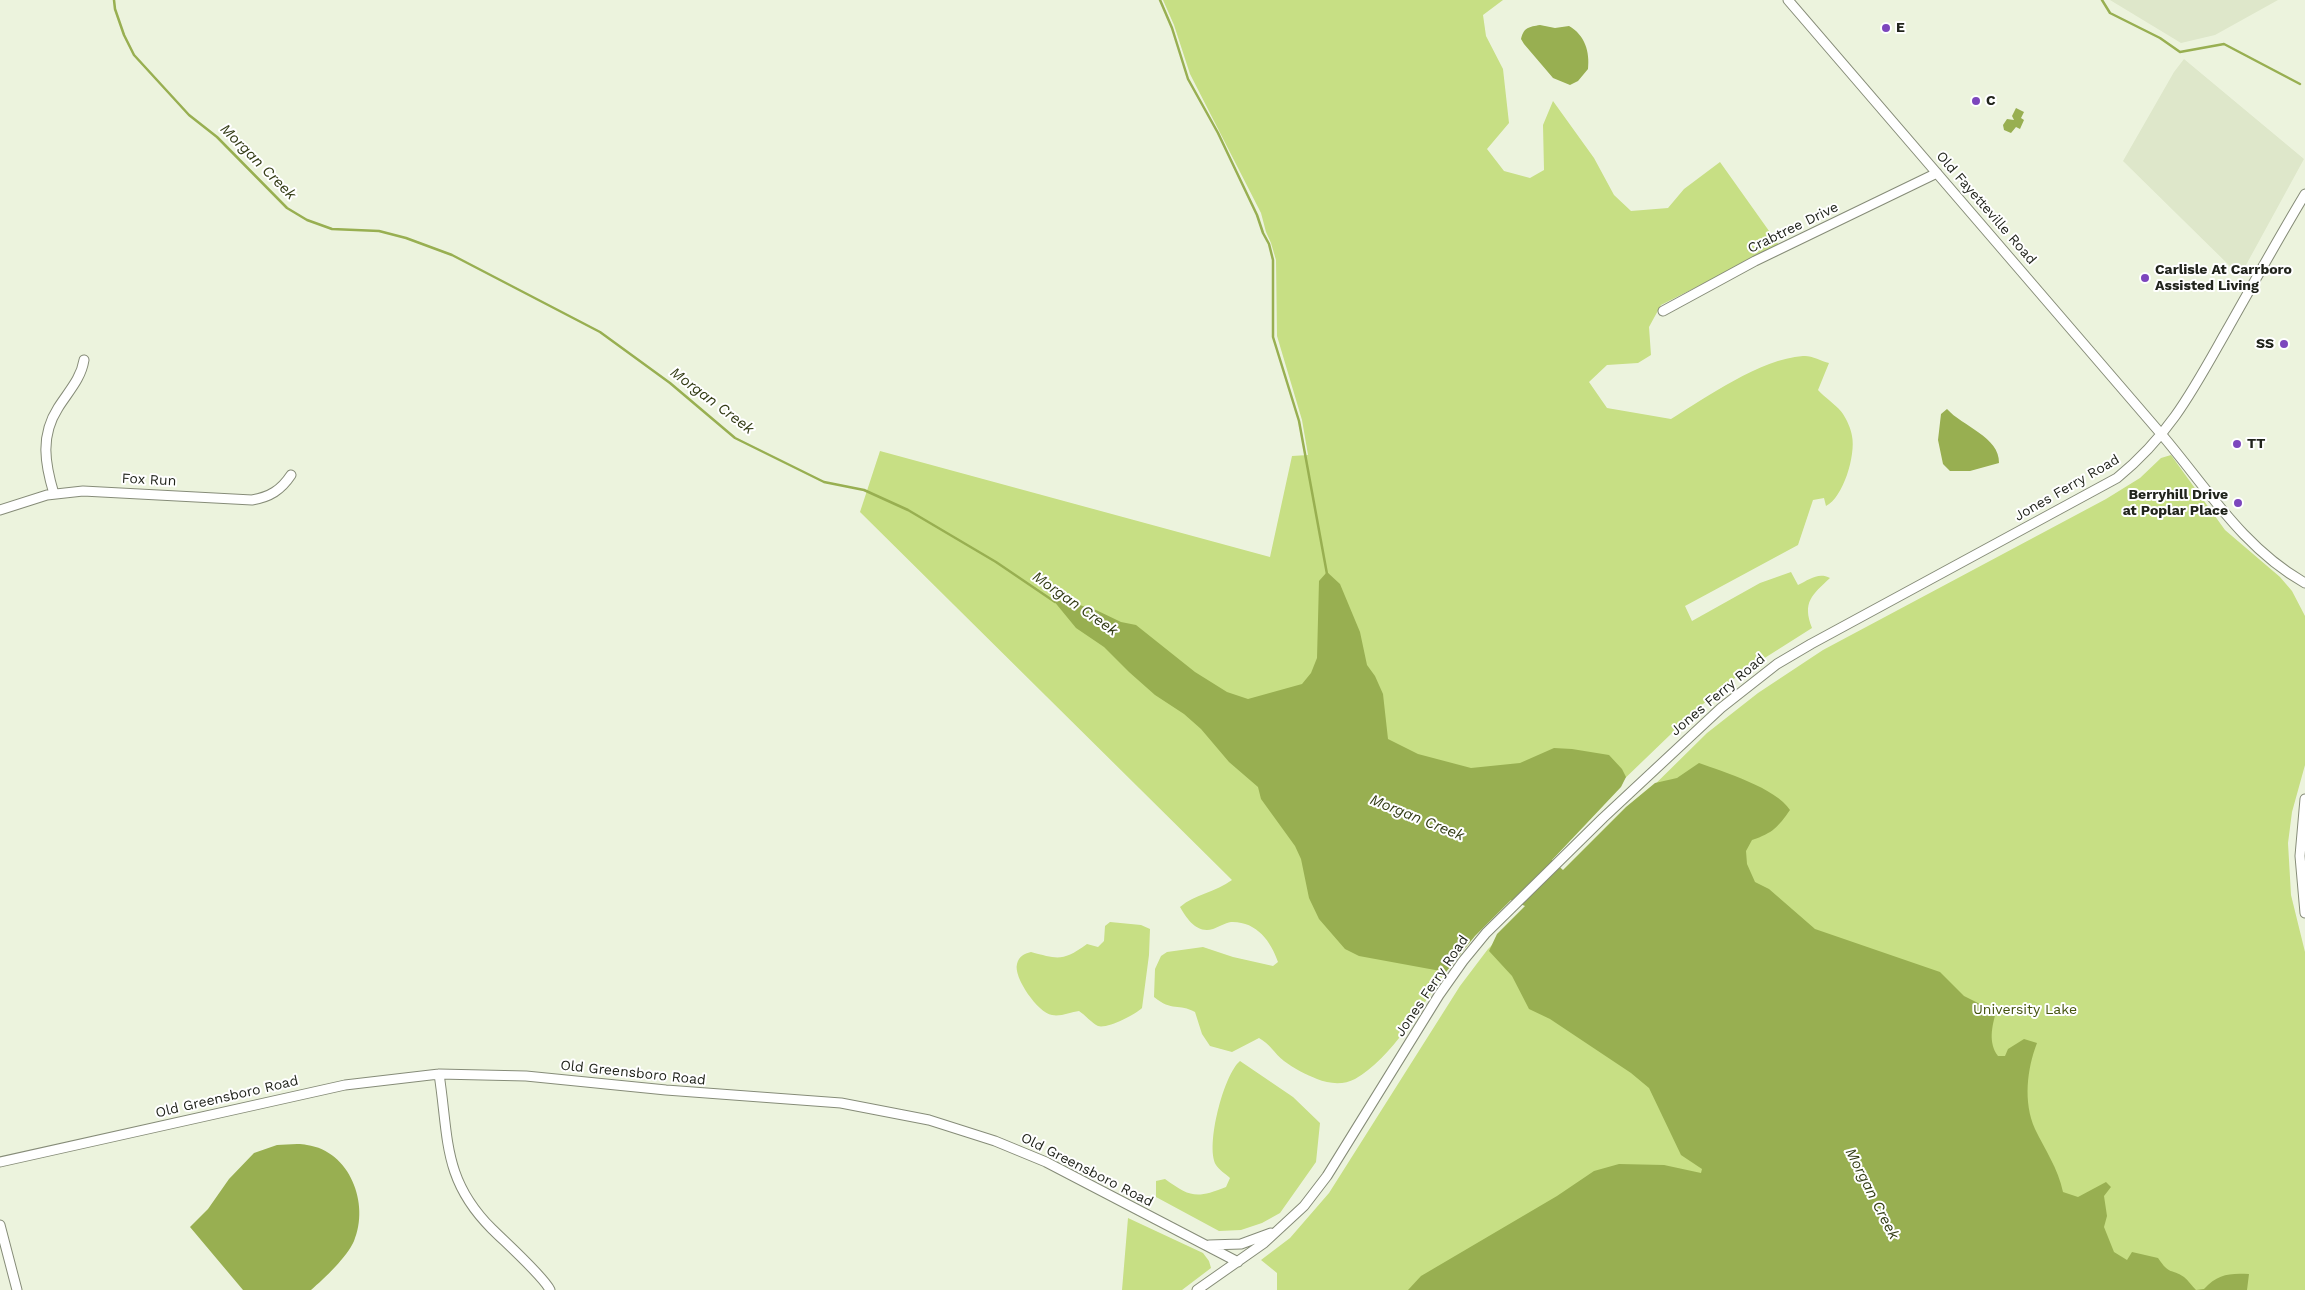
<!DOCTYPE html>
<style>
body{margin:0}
canvas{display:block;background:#ecf3dd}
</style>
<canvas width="2305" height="1290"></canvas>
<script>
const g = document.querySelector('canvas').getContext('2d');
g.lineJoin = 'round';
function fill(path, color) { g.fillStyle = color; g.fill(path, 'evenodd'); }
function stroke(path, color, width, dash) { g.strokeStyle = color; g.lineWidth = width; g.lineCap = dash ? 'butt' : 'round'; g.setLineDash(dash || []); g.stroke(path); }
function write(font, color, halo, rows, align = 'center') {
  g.font = font + ' "Work Sans",sans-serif'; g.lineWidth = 4; g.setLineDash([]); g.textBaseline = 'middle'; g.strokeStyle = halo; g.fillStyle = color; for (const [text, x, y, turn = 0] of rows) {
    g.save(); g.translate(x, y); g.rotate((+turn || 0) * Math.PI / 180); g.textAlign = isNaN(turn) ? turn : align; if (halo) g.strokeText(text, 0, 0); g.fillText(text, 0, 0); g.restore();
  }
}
fill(new Path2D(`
 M 2110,0 L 2278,0 L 2215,35 L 2181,43 Z
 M 2184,59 L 2304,159 L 2240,276 L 2123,161 L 2174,72 Z`), '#dee7ca');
fill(new Path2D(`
 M 1163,0 L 1503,0 L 1483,15 L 1486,36 L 1503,69 L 1509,123 L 1487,149 L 1504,171 L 1530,178 L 1544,170 L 1543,125 L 1553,101 L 1594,158 L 1614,195 L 1631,211 L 1668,208 L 1684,189 L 1720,162 L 1779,245 L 1661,305 L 1649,327 L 1651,355 L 1638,363 L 1607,365 L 1589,382 L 1607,408 L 1671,419 C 1707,397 1760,359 1803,356 C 1811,355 1821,361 1829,363 L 1818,390 C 1824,397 1839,407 1843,414 C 1847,420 1851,429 1852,436 C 1856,455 1843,498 1826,506 L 1824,498 L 1813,500 L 1798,545 L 1685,606 L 1692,621 L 1760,583 L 1791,572 L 1798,585 C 1809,580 1818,572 1830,578 C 1812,595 1802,602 1812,628 L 1741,673 L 1697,709 L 1486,912 L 1440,970 L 1446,972 C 1421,1006 1392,1058 1355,1079 C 1344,1085 1329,1084 1317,1079 C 1307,1075 1293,1068 1284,1061 C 1274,1053 1270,1044 1259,1038 L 1232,1052 L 1210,1046 L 1202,1034 L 1195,1012 C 1179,1003 1172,1012 1154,997 L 1155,969 L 1161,956 L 1167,952 L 1203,947 L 1233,957 L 1273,966 L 1278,962 C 1271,941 1256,921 1231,922 C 1225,923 1218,927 1213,929 C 1197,934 1187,919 1180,907 C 1195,894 1216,892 1232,880 L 860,512 L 880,451 L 1270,557 L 1292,456 L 1308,455 L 1302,420 L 1277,336 L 1276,260 L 1271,243 L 1266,232 L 1261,213 L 1190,74 L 1174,25 Z
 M 2171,455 L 2225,530 L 2280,577 L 2292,591 L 2305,616 L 2305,765 L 2292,812 L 2288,843 L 2291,895 L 2305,952 L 2305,1290 L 1277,1290 L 1277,1273 L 1261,1260 L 1290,1238 L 1329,1193 L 1460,986 L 1488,949 L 1707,733 L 1758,693 L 1823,650 L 2106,499 L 2140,478 L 2161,458 Z
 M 1110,922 L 1141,925 L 1150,929 L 1149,955 L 1142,1008 C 1135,1015 1107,1029 1098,1026 C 1092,1023 1085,1015 1079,1011 C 1071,1012 1060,1017 1052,1015 C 1038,1013 1013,977 1017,964 C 1019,956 1024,954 1031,952 C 1058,959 1062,962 1087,944 L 1098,947 L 1104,941 L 1105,926 Z
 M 1240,1061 L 1293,1097 L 1320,1123 L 1316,1162 L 1280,1213 L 1262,1223 L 1241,1230 L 1219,1231 L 1156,1197 L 1156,1181 L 1165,1179 C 1190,1197 1196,1199 1226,1187 L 1230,1178 C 1226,1174 1219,1170 1216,1165 C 1205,1146 1224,1074 1240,1061 Z
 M 1128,1218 L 1203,1253 L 1209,1261 L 1211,1268 L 1182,1290 L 1122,1290 Z`), '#c7df84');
fill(new Path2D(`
 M 1540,25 L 1555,28 L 1569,26 C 1585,35 1590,52 1588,69 L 1578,81 L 1570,85 L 1553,78 L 1524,44 L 1521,39 C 1524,27 1529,27 1540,25 Z
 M 2016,108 L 2024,112 L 2021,118 L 2024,120 L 2020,129 L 2016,127 L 2011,133 L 2004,130 L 2003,125 L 2007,119 L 2014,120 L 2012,116 Z
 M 1947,409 C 1962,426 2000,437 1999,463 L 1970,471 L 1950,471 L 1943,464 L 1938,440 L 1941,414 Z
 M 1327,572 L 1340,584 L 1360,632 L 1367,665 L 1375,676 L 1383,694 L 1388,739 L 1418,754 L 1471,768 L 1520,763 L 1554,748 L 1572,749 L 1609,755 L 1622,769 L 1626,777 L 1621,787 L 1552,860 L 1563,870 L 1626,807 L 1655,783 L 1677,778 L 1699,763 C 1724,772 1776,788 1790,810 C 1778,827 1773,833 1752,840 L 1746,851 L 1747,864 L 1755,882 L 1769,889 L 1815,929 L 1940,972 L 1964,996 L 1996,1012 C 1992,1026 1988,1043 1998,1056 L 2005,1056 L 2008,1049 L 2024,1039 L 2037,1043 C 2027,1069 2023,1102 2035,1129 C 2045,1150 2058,1168 2063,1192 L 2078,1197 L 2106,1182 L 2111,1187 L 2104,1196 L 2107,1216 L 2104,1227 L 2114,1252 L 2127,1260 L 2132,1252 L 2158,1258 C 2170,1276 2171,1268 2184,1277 C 2188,1280 2192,1286 2196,1290 L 2204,1289 C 2218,1274 2229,1273 2249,1274 L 2247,1290 L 1408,1290 L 1421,1276 L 1557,1196 L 1594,1171 L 1619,1164 L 1664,1165 L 1701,1173 L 1702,1169 L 1681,1155 L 1649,1088 L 1631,1073 L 1550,1019 L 1529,1009 L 1512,976 L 1489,951 L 1497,934 L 1525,906 L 1511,900 L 1475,936 L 1446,972 L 1359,956 L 1345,949 L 1319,919 L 1309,898 L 1301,859 L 1295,846 L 1261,799 L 1258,787 L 1229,762 L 1201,729 L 1184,714 L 1155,695 L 1129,672 L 1104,647 L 1076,628 L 1053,600 L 1073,603 L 1096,610 L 1121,622 L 1136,625 L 1195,672 L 1227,692 L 1248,699 L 1302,684 L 1311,673 L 1317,658 L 1319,581 Z
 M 277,1145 C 286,1145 298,1143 307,1145 C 350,1151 370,1204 354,1241 C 347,1257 325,1278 311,1290 L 243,1290 L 190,1227 L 208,1209 L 229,1179 L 254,1153 Z`), '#98af51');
stroke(new Path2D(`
 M 114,0 L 115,9 L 124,35 L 134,55 L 189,115 L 217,137 L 287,208 L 307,220 L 332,229 L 379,231 L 406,238 L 452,255 L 600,332 L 670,383 L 735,438 L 824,482 L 864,490 L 908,510 L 996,562 L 1055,602
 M 1160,0 L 1172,28 L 1188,79 L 1218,133 L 1257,215 L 1263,233 L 1269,244 L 1273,260 L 1273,337 L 1299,421 L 1327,574
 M 2102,0 L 2110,13 L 2160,38 L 2180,52 L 2224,44 L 2300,84`), '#98af51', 2.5);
const minor = new Path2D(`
 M 1788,0 L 2162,435 C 2207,488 2243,548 2305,583
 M 1663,311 L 1755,261 L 1937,173
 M 54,494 C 45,464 40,436 58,408 C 68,392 81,379 84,360
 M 0,510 L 47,495 L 83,491 L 252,500 C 270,497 281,490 291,475
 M 2305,799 L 2300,856 L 2305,913
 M 439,1074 C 449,1138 442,1179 492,1229 C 505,1242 543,1276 550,1290
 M 0,1162 L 345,1085 L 439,1074 L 526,1076 L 666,1090 L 841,1103 L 929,1120 L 995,1141 L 1046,1162 L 1238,1262
 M 0,1225 L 17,1290
 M 1209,1245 L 1241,1244 L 1271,1233
 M 1197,1290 L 1264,1243 L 1304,1206 L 1327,1176 L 1439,995 L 1463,961 L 1486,933 L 1603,818 L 1721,708 L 1777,664 L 1811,644 L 2117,478 C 2171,434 2194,388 2227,330 C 2253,284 2278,239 2305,194`);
stroke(minor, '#868c78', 11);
stroke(minor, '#fff', 9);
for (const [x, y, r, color] of [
 [1886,28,5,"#7c46bd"],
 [1976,101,5,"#7c46bd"],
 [2145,278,5,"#7c46bd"],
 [2284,344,5,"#7c46bd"],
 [2237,444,5,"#7c46bd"],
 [2238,503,5,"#7c46bd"]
]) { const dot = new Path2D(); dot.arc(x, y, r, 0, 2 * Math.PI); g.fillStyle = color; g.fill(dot); stroke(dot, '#fff', 2); }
write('bold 14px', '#21241c', '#fff', [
 ["E",1896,28],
 ["C",1986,101],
 ["Carlisle At Carrboro",2155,270],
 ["Assisted Living",2155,286],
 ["SS",2274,344,"right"],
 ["TT",2247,444],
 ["Berryhill Drive",2228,495,"right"],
 ["at Poplar Place",2228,511,"right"]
], 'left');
write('14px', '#21241c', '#fff', [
 ["Old Fayetteville Road",1986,208,49],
 ["Crabtree Drive",1793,228,-26],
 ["Fox Run",149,480,3],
 ["Jones Ferry Road",2067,488,-30],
 ["Jones Ferry Road",1718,695,-40],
 ["Jones Ferry Road",1432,986,-56],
 ["Old Greensboro Road",633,1073,6],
 ["Old Greensboro Road",227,1097,-13],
 ["Old Greensboro Road",1087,1170,27]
]);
write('14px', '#44530d', '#fff', [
 ["University Lake",2025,1010]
]);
write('italic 15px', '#323b14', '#fff', [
 ["Morgan Creek",258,162,45],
 ["Morgan Creek",712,401,37],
 ["Morgan Creek",1075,604,35],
 ["Morgan Creek",1417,818,22],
 ["Morgan Creek",1872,1194,63]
]);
</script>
